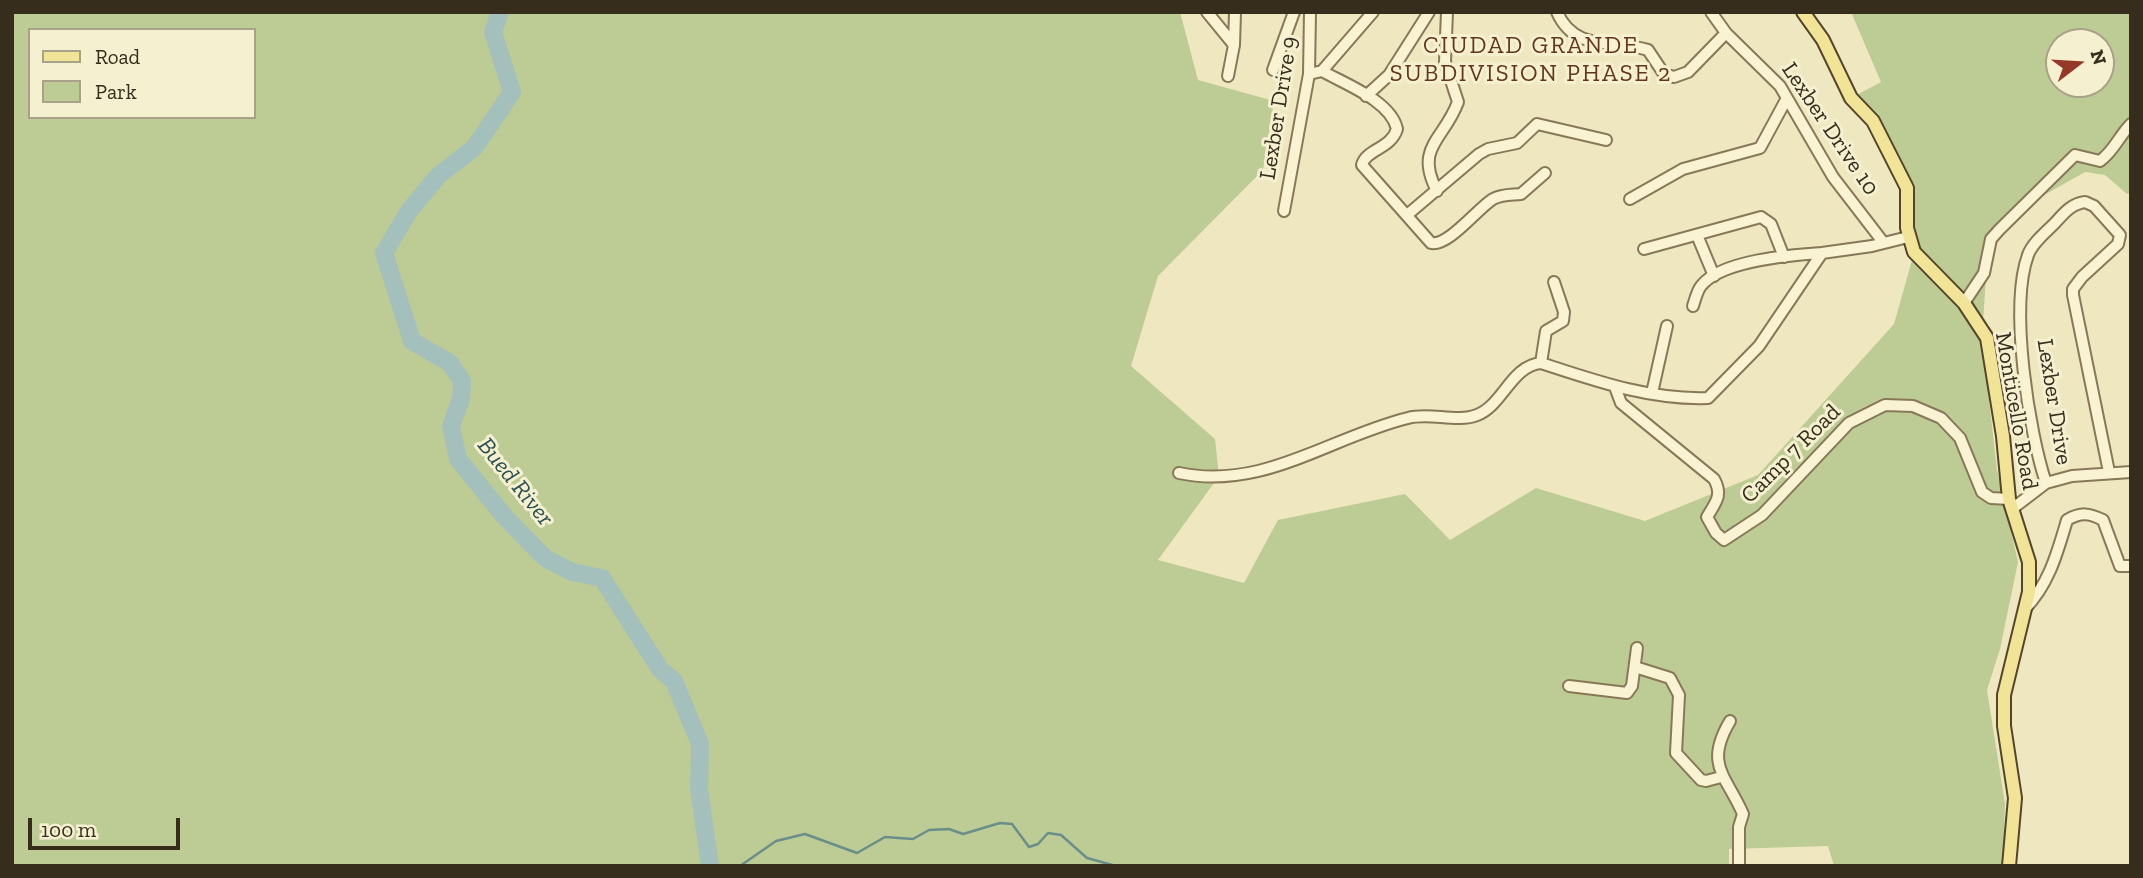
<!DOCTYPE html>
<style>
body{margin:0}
#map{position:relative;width:2143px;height:878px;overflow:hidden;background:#eee7c0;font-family:"Zilla Slab",serif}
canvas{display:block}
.frame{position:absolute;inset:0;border:14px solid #362d1d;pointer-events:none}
.legend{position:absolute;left:28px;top:28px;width:228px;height:91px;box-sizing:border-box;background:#f5f0d0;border:2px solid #a9a288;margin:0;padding:9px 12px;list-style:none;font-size:21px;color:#362d1d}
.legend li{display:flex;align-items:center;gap:14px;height:35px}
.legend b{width:35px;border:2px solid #a9a288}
.north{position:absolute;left:2045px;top:28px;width:70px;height:70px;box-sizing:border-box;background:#f5f0d0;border:2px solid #a9a288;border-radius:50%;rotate:73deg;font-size:19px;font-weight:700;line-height:28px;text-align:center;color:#362d1d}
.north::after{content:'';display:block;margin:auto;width:24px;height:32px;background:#963828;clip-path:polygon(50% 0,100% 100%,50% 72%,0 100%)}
.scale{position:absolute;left:28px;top:818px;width:152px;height:32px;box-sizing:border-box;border:4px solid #362d1d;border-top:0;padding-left:9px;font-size:21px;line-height:24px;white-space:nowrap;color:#362d1d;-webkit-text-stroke:5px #f5f0d0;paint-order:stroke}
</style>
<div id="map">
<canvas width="2143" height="878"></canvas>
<div class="frame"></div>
<ul class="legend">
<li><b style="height:9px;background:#f2e497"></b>Road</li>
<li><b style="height:19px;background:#bdcc94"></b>Park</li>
</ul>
<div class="north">N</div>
<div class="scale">100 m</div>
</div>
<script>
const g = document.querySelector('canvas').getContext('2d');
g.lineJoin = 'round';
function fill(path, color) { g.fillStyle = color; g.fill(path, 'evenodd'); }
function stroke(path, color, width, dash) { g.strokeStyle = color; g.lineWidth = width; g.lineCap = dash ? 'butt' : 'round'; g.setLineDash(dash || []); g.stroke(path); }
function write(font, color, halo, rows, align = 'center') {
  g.font = font + ' "Zilla Slab",serif'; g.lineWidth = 6; g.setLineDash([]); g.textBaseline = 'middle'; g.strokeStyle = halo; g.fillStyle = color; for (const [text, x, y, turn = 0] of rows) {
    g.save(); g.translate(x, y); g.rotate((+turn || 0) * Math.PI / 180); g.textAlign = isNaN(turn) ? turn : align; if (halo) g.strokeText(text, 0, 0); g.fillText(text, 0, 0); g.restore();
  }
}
fill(new Path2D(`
 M 12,12 L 1180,12 L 1198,80 L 1274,101 L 1263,170 L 1158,276 L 1131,366 L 1215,439 L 1219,476 L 1158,560 L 1244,583 L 1278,520 L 1405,494 L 1450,540 L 1536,488 L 1645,521 L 1758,475 L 1894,324 L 1914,253 L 1907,188 L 1851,98 L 1881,82 L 1851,12 L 2131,12 L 2131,193 L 2127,194 L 2105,175 L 2085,172 L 2023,207 L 1988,246 L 1982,338 L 1997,470 L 2018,562 L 2000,649 L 1987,690 L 2005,804 L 2003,866 L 1834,866 L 1828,846 L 1729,849 L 1729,866 L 12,866 ZM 30,30 L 254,30 L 254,117 L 30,117 ZM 2059,42 L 2101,42 L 2101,84 L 2059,84 Z`), '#bdcc94');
stroke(new Path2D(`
 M 710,861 L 720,866
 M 740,866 L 776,841 L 805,834 L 857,853 L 885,837 L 913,839 L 929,830 L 949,829 L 963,834 L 1000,823 L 1012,824 L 1029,847 L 1038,844 L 1048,833 L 1061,835 L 1087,858 L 1116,866`), '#6a8e8a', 2.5);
stroke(new Path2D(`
 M 500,12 L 493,32 L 512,92 L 475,147 L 438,176 L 409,211 L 384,253 L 412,341 L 450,363 L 462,381 L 461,399 L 451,426 L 458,459 L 505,517 L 545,558 L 572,572 L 602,578 L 660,669 L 674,681 L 700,744 L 699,789 L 710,866`), '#a3c0bc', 18);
const minor = new Path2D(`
 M 1207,12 L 1234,45
 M 1557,12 C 1575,53 1614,39 1648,50 L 1664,74 L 1674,77 L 1688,72 L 1726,33
 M 1711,12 L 1726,33 L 1780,86 L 1833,177 L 1883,242
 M 1273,70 L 1294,12
 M 1322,71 L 1373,12
 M 1309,74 L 1322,71 C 1345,84 1391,101 1397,129 C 1391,149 1366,149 1362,165 L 1431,243 C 1448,247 1478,208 1493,199 C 1502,194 1511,195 1521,194 L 1545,173
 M 1228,76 L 1234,45 L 1235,12
 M 1366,96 L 1389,75 L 1429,12
 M 1437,191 C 1414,147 1444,140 1458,102 L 1445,62 L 1447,12
 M 1630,199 L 1683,169 L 1760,148 L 1787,98
 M 1284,211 L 1309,74 L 1310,12
 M 1407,215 L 1479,154 L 1488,149 L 1517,143 L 1537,124 L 1606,140
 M 1697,235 L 1714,276
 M 1644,249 L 1761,217 L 1771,224 L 1784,257
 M 1964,303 L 1984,273 L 1991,239 L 1999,230 L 2075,155 L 2100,161 C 2114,151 2119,136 2131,124
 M 1693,306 C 1695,300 1697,291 1701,286 C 1721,260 1791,255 1822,253
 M 1541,363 L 1546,331 L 1563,321 L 1564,312 L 1554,282
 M 1615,387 L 1621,403 L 1714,479 C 1723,495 1716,502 1707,517 L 1716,533 L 1724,540 L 1762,515 L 1849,423 L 1885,405 L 1913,406 L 1941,418 L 1960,438 L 1982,492 L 1991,498 L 2009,499
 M 1652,393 L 1667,326
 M 1179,473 C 1263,491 1330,437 1408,418 C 1429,412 1457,423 1477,415 C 1503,405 1511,366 1541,363 C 1596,381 1650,400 1708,398 L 1759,346 L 1822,253 L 1872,246 L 1908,237
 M 2046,483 C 2029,432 2009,307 2028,255 C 2032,243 2046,232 2055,223 C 2064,213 2071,204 2085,202 L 2094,206 L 2120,235 L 2118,244 L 2082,277 L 2073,289 L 2073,295 L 2109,472
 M 2012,509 L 2046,483 L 2072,476 L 2131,472
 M 2024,610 C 2049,584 2057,554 2067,520 C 2081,512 2089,513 2103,520 L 2120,566 L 2131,566
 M 1635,667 L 1670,678 L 1679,695 L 1676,753 L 1701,780 L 1706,781 L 1721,777
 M 1569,686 L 1627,693 L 1632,686 L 1637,648
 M 1730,721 C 1704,765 1726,775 1743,814 L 1739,827 L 1739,866`);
const major = new Path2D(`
 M 1803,12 L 1823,40 L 1851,98 L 1873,121 L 1907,188 L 1907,228 L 1914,252 L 1964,303 L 1987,338 L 2003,436 L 2009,499 L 2029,562 L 2029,592 L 2004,695 L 2004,726 L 2015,798 L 2009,866`);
stroke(minor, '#877858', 14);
stroke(major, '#54452d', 16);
stroke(minor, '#f9f3d3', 10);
stroke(major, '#f2e497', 12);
write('23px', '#362d1d', '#f5f0d0', [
 ["Lexber Drive 9",1279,108,-81],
 ["Lexber Drive 10",1830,129,56],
 ["Lexber Drive",2054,402,81],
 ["Monticello Road",2016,411,80],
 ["Camp 7 Road",1791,454,-45]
]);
g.letterSpacing = '2px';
write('24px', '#63361c', '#f5f0d0', [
 ["CIUDAD GRANDE",1531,46],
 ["SUBDIVISION PHASE 2",1531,74]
]);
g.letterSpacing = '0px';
write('italic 24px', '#2c5256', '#f5f0d0', [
 ["Bued River",515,482,51]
]);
</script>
